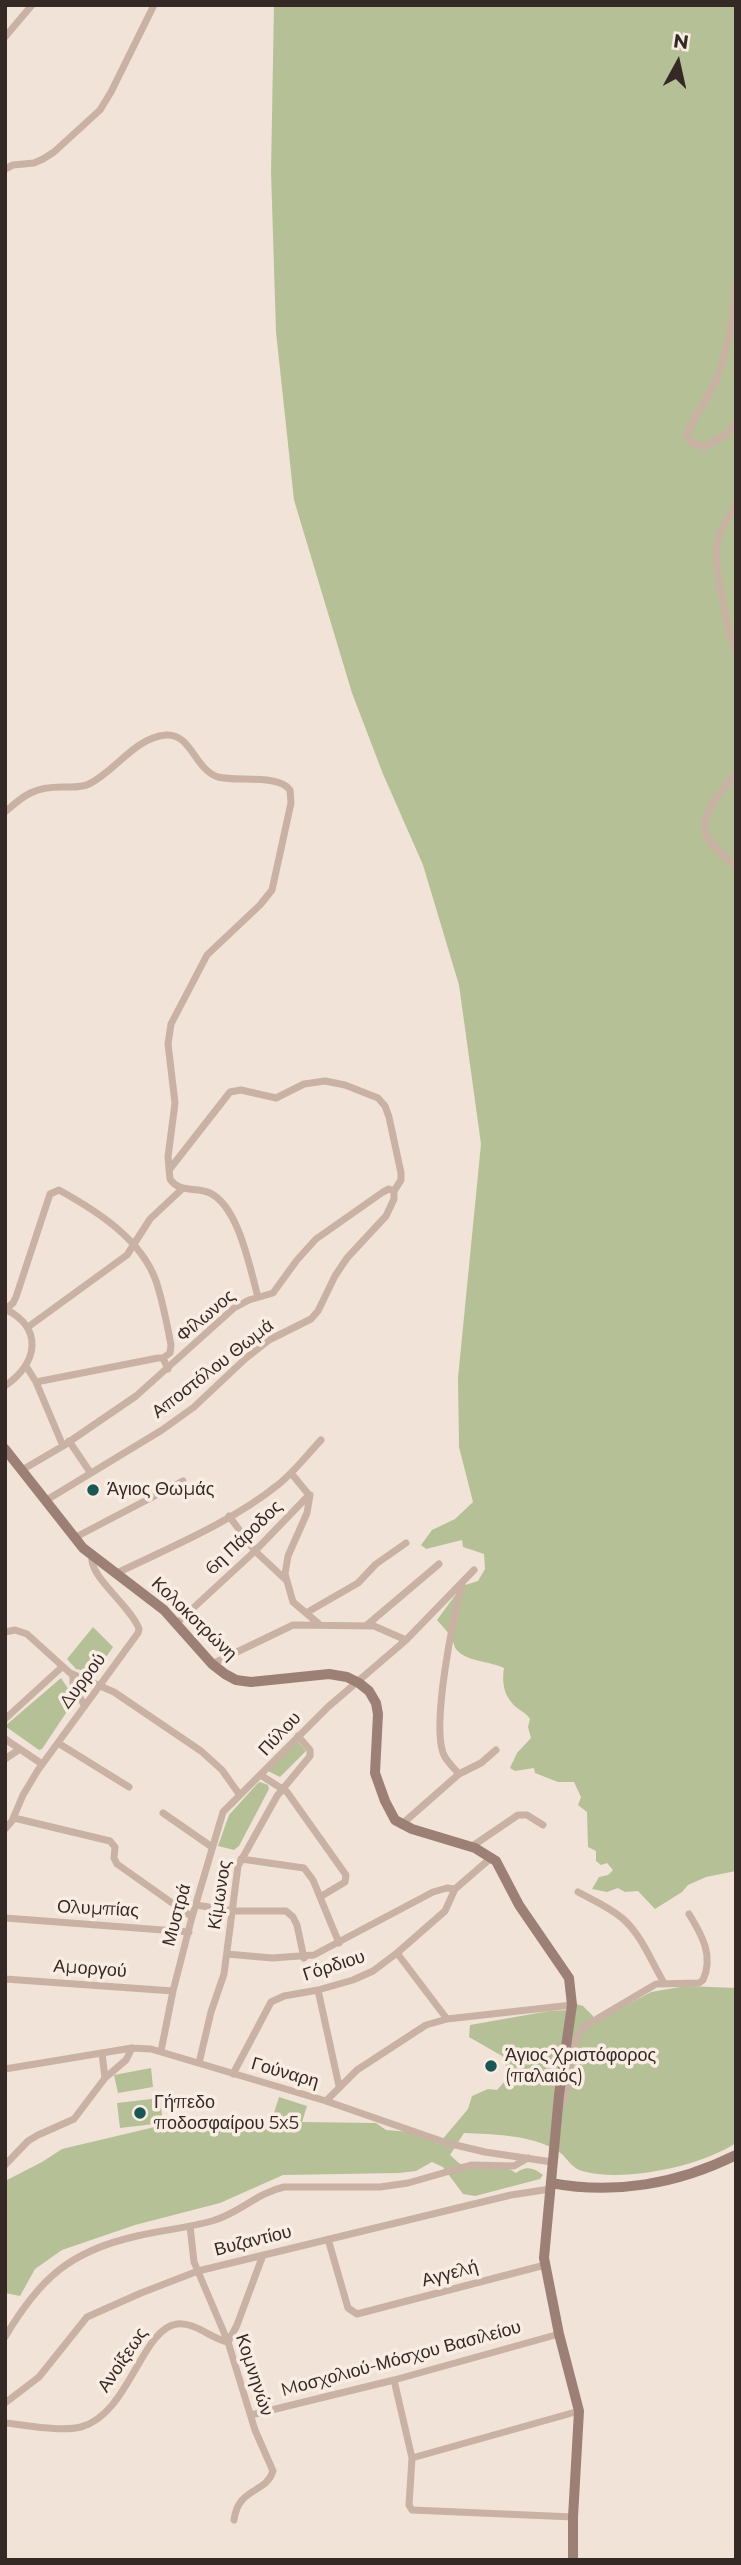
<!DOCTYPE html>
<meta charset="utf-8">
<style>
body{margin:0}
#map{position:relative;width:741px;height:2565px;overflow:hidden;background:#f1e3d7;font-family:Montserrat,sans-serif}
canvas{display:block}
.frame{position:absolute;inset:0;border:7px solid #342925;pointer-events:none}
.north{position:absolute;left:643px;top:28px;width:70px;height:70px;-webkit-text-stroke:5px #f9ede3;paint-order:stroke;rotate:8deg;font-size:19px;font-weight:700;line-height:28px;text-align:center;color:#342925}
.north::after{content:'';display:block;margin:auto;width:24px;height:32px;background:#342925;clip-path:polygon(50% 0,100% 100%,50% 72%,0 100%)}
</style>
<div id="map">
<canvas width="741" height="2565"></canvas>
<div class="frame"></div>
<div class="north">N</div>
</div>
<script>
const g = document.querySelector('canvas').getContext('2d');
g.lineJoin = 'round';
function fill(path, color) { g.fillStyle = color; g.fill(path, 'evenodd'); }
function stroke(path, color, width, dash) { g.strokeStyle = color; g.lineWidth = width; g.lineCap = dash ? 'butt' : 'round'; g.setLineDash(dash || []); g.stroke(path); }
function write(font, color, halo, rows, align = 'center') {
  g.font = font + ' Montserrat,sans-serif'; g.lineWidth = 7; g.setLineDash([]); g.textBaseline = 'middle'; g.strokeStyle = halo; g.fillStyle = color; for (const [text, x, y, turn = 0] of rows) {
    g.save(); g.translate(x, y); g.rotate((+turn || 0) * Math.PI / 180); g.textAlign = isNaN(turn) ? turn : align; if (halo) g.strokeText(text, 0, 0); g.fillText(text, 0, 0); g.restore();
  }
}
fill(new Path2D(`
 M 274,5 L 736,5 L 736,1871 L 706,1877 L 688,1885 L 682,1892 L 655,1909 L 638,1891 L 625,1892 L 618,1888 L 607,1892 L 592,1889 L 599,1877 L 608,1875 L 613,1870 L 607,1863 L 601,1865 L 596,1861 L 596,1851 L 588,1847 L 587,1812 L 578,1805 L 581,1797 L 574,1782 L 558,1782 L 535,1773 L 534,1768 L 515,1771 L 510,1768 L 517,1753 L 531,1738 L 528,1727 L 530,1719 C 525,1711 517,1710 512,1703 C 503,1693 502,1680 504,1668 C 490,1661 466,1662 456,1649 C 455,1648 452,1639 452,1638 C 448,1632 442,1626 437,1620 L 462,1586 L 478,1581 L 485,1569 L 484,1554 L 463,1547 L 462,1540 L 426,1549 L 421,1545 L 432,1530 L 455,1519 L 473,1502 L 459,1447 L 458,1378 L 481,1144 L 459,985 L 423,865 L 383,774 L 352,693 L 294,500 L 276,332 L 271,171 Z
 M 93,1627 L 113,1647 L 95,1673 L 76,1669 L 67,1659 Z
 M 61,1678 L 71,1693 L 74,1701 L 42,1749 L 39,1750 L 5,1726 Z
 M 296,1739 L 306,1751 L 280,1777 L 268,1771 Z
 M 260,1782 L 268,1785 L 269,1789 L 239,1846 L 234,1850 L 218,1846 L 229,1815 L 257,1784 Z
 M 686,1986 L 736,1988 L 736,2143 C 701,2166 624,2183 582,2171 C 571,2168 566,2156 558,2151 C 532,2135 493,2134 464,2133 L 450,2155 L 460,2164 C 479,2162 499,2162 516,2173 C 526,2165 534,2168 543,2175 L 540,2179 L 475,2196 L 463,2194 L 443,2167 L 432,2162 L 416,2171 L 399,2173 L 283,2175 L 220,2203 L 135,2225 L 62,2250 L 35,2269 L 20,2296 L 5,2293 L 5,2181 L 42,2162 L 62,2149 L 159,2126 L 289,2122 L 273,2116 L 279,2097 L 307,2106 L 302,2122 L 376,2123 L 386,2130 L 411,2132 L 441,2141 L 468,2109 L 472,2096 L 488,2089 L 497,2090 L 506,2080 L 508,2071 L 502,2056 L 469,2037 L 470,2025 L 549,2011 L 569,2010 L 576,2004 L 583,2006 L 593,2016 L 593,2023 L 651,1992 Z
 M 151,2068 L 153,2087 L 118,2093 L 114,2075 Z
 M 160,2098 L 163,2123 L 120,2128 L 117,2103 Z`), '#b5c097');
stroke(new Path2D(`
 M 5,37 L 32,5
 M 5,169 L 13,165 L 34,163 L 43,159 L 54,152 L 100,110 L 111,92 L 154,5
 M 736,287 C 733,318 728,349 717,378 C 711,394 688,425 687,436 L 692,443 L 705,447 L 725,435 L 736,424
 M 736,505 C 728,517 719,530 717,545 C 714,568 728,631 736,653
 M 736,773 C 724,790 695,816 708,838 C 715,849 727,858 736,867
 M 5,812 C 25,794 35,787 62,787 C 71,787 81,788 89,784 C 116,771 134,738 166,735 C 191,733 195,770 218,777 C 237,782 279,774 290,790 L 291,803 L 272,890 L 260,905 L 207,955 L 171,1024 L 168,1044 L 175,1103 L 168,1157 L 170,1179 C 180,1194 196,1186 210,1193 C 239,1207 250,1269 258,1297
 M 169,1170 L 230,1092 L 241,1090 L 276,1098 L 304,1084 L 325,1081 L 345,1085 L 378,1098 L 385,1106 L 389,1117 L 401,1173 L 401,1180 L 394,1191
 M 5,1309 C 44,1328 38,1363 5,1386
 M 5,1310 L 13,1303 L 16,1297 L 50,1194 L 59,1190 C 97,1211 141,1239 156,1281 C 163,1302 167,1324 171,1345 L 170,1353 L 163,1358
 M 28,1327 L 127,1255 L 150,1219 L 182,1189
 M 26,1366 L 36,1382 L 63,1446
 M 36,1382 L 158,1358 L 163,1358 L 168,1369
 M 69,1441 L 90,1472
 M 22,1470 L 63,1446 L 136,1396 L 234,1308 L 249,1300 L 273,1293 L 297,1260 L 316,1239 L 383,1192 L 389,1189 L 394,1191 L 394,1199 L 386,1216 L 347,1258 L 335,1276 L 318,1311 L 311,1319 L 269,1340 L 245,1359 L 194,1407 L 162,1430 L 45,1501
 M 310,1495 L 307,1513 L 288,1556 L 285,1574 L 293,1602 L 319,1624
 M 229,1516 L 255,1551 L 286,1580
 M 74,1538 L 183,1481
 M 117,1573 C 171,1547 232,1522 279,1484 C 295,1471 307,1455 321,1440
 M 306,1613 L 358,1583 L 376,1564 L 406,1543
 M 177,1623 L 255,1551 L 309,1495 L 291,1473
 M 367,1625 L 439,1564
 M 5,1632 L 15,1630 L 27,1634 L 70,1673 L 114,1692 L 201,1751 L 222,1770 L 239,1794
 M 212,1664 L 293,1625 L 374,1626 L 406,1640
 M 73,1675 L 73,1684 L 84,1705
 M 5,1719 L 62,1667
 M 5,1739 L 42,1764
 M 58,1743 L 129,1787
 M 5,1759 L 20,1749
 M 459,1774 C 454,1768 446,1761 443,1753 C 432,1721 453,1619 462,1584
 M 262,1776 L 287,1792 L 346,1875 L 345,1882 L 320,1897 L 339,1943
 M 163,1813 L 212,1847
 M 14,1818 L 110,1841 L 115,1847 L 114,1858 L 117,1864 L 192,1917
 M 401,1825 L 459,1774 L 481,1763 L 496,1750
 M 5,1829 L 12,1821 L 23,1795 L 38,1770 L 138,1633 L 139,1629 C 131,1606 88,1576 92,1556
 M 471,1847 L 518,1815 L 527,1815 L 543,1825
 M 241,1859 L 304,1868 L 313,1880 L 320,1897
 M 578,1892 C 593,1900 609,1907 622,1918 C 641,1934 651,1961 664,1983
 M 196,1905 L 233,1911 L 286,1911 L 293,1917 L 297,1925 L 304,1958
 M 5,1918 L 189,1932
 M 397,1953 L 447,2019
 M 227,1954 L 272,1958 L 314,1955 L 433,1892 L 447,1888 L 455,1889 L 492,1857
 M 5,1979 L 173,1991
 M 318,1990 L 339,2086
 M 161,2051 L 173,1991 L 192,1917 L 223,1812 L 328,1707 L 406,1640 L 474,1570
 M 102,2053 L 105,2078
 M 199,2063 L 211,2012 L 224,1974 L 238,1866 L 277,1796 L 310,1756 L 310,1750 L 298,1736
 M 5,2069 L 132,2048 L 151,2049 L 326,2101 L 447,2143 L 485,2152 L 552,2162
 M 233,2074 L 271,2002 L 284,1996 L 318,1990 L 353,1980 L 373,1971 L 397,1953 L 445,1911 L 455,1889
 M 326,2101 L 357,2070 L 426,2025 L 447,2019 L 572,2005
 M 560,2107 C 575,2082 564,2049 585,2026 L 656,1984 L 699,1983 L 703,1980 C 714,1956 702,1935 689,1914
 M 5,2165 L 28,2141 L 38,2135 L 74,2119 L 105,2078 L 126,2060 L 132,2048
 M 190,2226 L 194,2262 L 228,2342 L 255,2430 L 273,2471 C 266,2494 238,2487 234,2520
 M 328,2239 L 348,2308 L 357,2314 L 545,2265
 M 5,2337 C 40,2278 70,2251 137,2236 C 162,2230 187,2228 212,2221 C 238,2214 257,2193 284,2187 L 380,2187 L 408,2183 L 471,2165 L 514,2166 L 528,2158
 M 394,2380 L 412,2458 L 409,2505 L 412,2510 L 573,2517
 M 5,2403 L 39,2377 L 87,2317 L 141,2293 L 198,2271 L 511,2195 L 550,2189
 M 251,2415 L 394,2380 L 559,2334
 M 5,2423 C 27,2425 60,2432 81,2427 C 129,2414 142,2328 177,2324 C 196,2322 211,2339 228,2342 L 237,2325 L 263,2255
 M 412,2458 L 579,2411`), '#c9b2a3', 7);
stroke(new Path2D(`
 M 5,1449 L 83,1548 L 164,1610 L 212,1664 L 225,1674 L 236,1680 L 251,1682 L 329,1674 L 347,1677 L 359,1683 L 369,1691 L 376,1703 L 378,1714 L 375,1773 L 385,1801 L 395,1820 L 412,1829 L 475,1848 L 496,1861 L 519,1905 L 569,1978 L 572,2005 L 559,2095 L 544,2258 L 559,2334 L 579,2411 L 573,2517 L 573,2560
 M 551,2183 C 614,2195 678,2184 736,2155`), '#9d8075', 10);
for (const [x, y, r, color] of [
 [93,1490,7,"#1a5655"],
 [491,2066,7,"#1a5655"],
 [140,2113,7,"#1a5655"]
]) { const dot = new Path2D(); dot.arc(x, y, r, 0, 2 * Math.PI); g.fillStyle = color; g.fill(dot); stroke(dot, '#f9ede3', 2.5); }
write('18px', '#342925', '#f9ede3', [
 ["Φίλωνος",206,1316,-40],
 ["Αποστόλου Θωμά",213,1369,-38],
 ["6η Πάροδος",244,1538,-44],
 ["Κολοκοτρώνη",194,1619,44],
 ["Δυρρού",83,1681,-53],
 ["Πύλου",280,1734,-47],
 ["Κίμωνος",220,1895,-81],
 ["Ολυμπίας",98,1909,3],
 ["Μυστρά",177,1915,-75],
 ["Γόρδιου",334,1966,-18],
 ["Αμοργού",90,1969,4],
 ["Γούναρη",285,2073,16],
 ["Βυζαντίου",253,2241,-14],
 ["Αγγελή",450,2274,-15],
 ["Mοσχολιού-Μόσχου Βασιλείου",401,2359,-15],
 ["Ανοίξεως",123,2360,-56],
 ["Κομνηνών",254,2375,72]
]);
write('18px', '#342925', '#f9ede3', [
 ["Άγιος Θωμάς",107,1490],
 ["Άγιος Χριστόφορος",505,2056],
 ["(παλαιός)",505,2077],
 ["Γήπεδο",154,2103],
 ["ποδοσφαίρου 5x5",154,2124]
], 'left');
</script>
